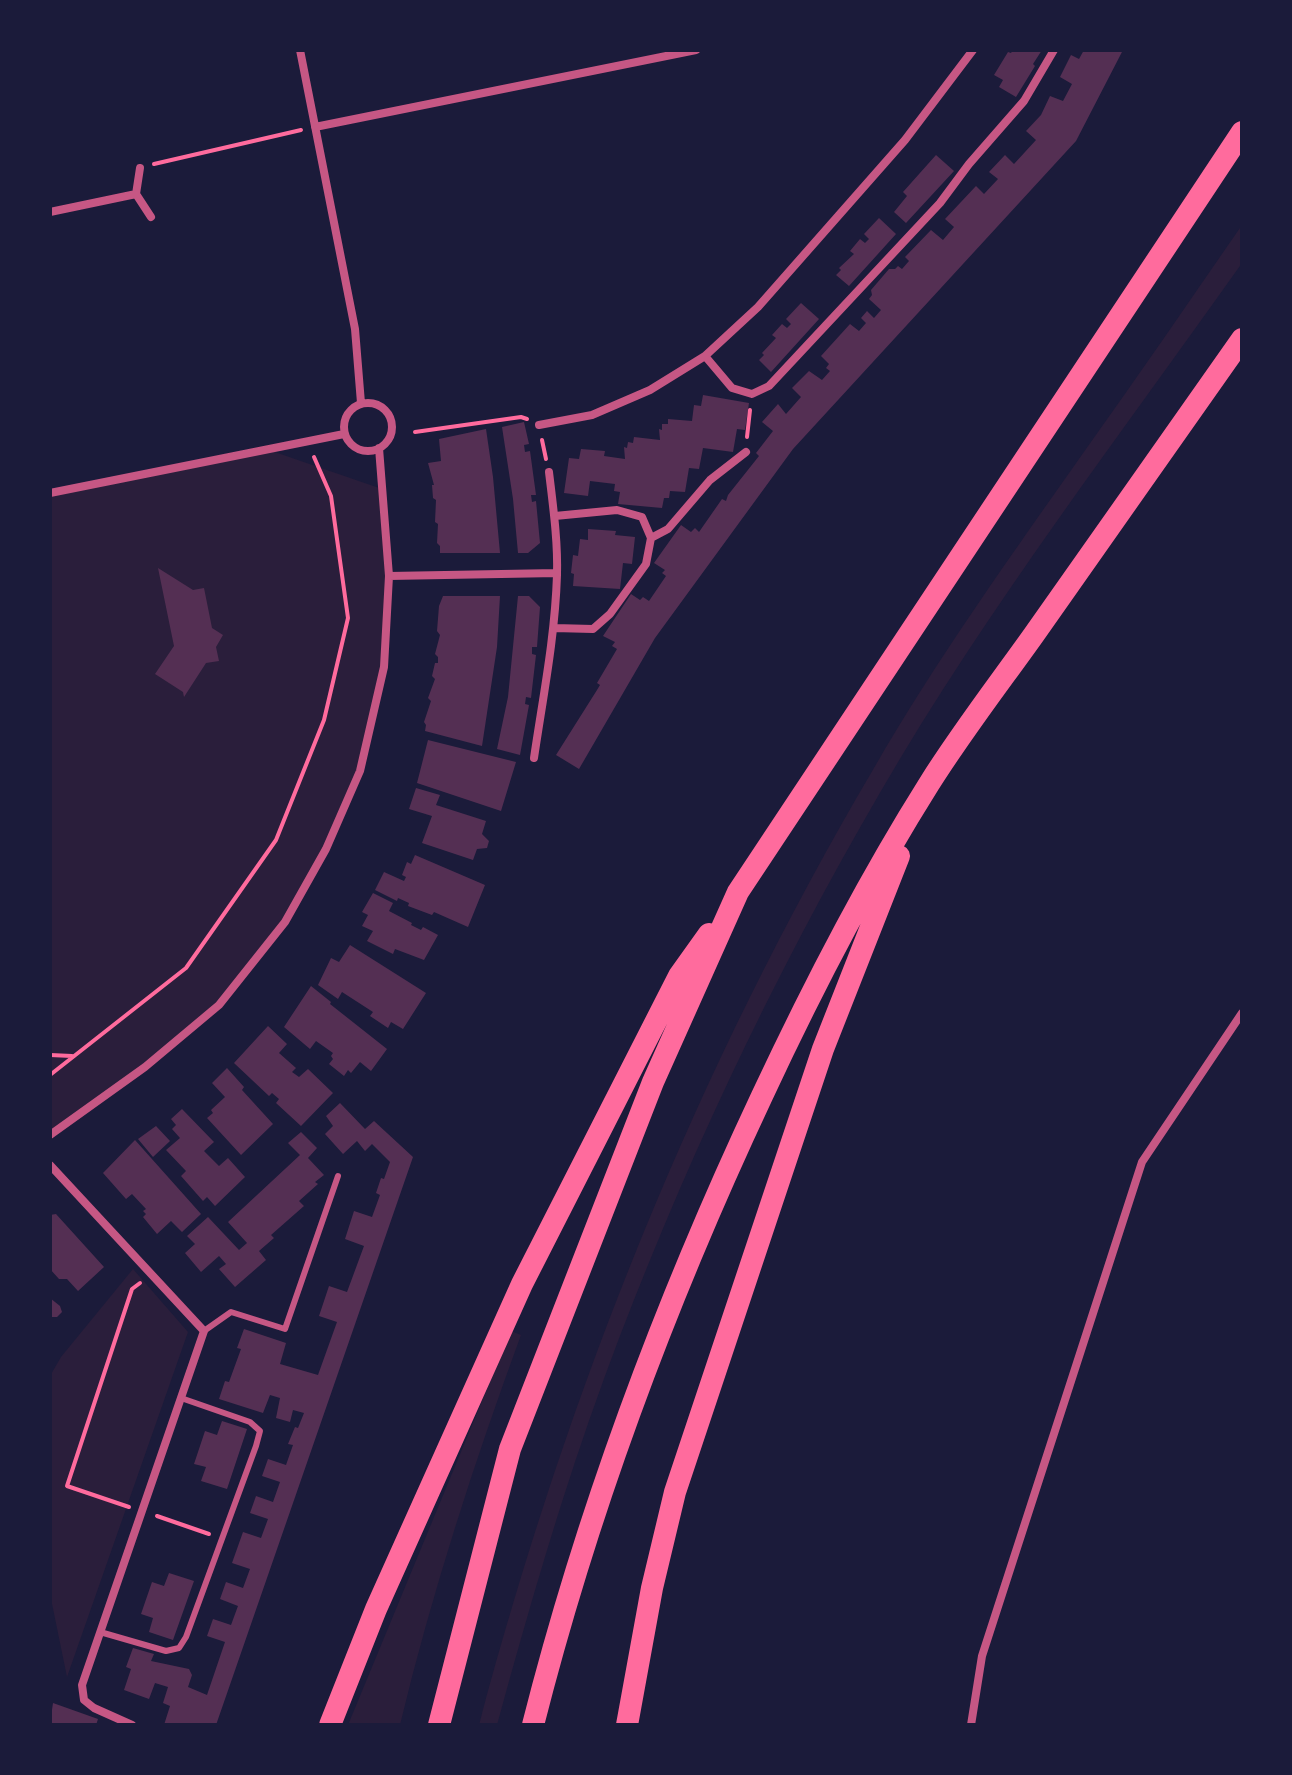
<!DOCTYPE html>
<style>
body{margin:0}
#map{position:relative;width:1292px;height:1775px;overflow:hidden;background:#1b1b3a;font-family:Signika,sans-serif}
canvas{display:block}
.frame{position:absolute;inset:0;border:52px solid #1b1b3a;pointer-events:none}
</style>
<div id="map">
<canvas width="1292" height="1775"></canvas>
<div class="frame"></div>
</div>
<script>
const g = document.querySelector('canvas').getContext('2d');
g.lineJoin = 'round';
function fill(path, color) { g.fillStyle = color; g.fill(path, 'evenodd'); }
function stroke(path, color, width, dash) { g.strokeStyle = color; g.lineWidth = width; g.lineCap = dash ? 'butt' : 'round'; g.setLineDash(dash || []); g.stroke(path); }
fill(new Path2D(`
 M 1242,225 L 1242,263 C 1119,437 988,607 881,791 C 772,978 680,1173 605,1376 C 563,1490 529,1608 497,1725 L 479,1725 C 569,1387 696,1070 874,768 C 938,657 1013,553 1086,449 C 1139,375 1190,300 1242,225 Z
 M 266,449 L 382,489 L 389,576 L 384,667 L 360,771 L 326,849 L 285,922 L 219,1005 L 50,1135 L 50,492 Z
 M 133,1269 L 188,1332 L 67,1677 L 50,1594 L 50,1376 L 61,1357 Z
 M 511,1331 L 521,1335 C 474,1463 432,1592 400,1725 L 348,1725 Z`), '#2a1e3b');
fill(new Path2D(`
 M 1013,50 L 1042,50 L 1033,64 L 1035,66 L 1016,97 L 999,87 L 1003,80 L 994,75 L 1008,52 L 1011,53 Z
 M 1084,50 L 1123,50 L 1076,141 L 793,449 L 655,638 L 579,769 L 556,755 L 597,690 L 600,685 L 597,683 L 617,649 L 612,646 L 615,642 L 603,636 L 631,594 L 640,600 L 643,597 L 649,601 L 666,576 L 662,573 L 665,570 L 654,563 L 681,525 L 691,532 L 695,528 L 699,532 L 722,499 L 726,501 L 728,495 L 759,456 L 756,453 L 773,431 L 762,422 L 778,404 L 786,414 L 801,397 L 792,388 L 809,371 L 822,380 L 830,371 L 826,368 L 829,364 L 821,356 L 850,324 L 859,331 L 866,323 L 861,318 L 867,311 L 874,318 L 881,310 L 869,299 L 872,295 L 871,290 L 889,269 L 895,269 L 898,266 L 902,269 L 909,261 L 905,257 L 931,230 L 943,240 L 954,227 L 945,219 L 976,186 L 984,194 L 998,179 L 989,172 L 1005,155 L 1014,164 L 1036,140 L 1026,131 L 1041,115 L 1050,96 L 1063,101 L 1072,84 L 1060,77 L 1071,55 L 1079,59 Z
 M 936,155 L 954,171 L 906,223 L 894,212 L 907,196 L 903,192 Z
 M 879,218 L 896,234 L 849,286 L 836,275 L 841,270 L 839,268 L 854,254 L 850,251 L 860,239 L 865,243 L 869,239 L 864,234 Z
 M 801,303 L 819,319 L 771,372 L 759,360 L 764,355 L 762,353 L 776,338 L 772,335 L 782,324 L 787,328 L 791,324 L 786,319 Z
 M 703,395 L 749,403 L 745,430 L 737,429 L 733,452 L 703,448 L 699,469 L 689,468 L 685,492 L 670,491 L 669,498 L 664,498 L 662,508 L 618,504 L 620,492 L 614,491 L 615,484 L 590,481 L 588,496 L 564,493 L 569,458 L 579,459 L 581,449 L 605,451 L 604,456 L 625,459 L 624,447 L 627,448 L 628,442 L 633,443 L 634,437 L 660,440 L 659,429 L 662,430 L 662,424 L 668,424 L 668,419 L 692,421 L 694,405 L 701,406 Z
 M 524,422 L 529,444 L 524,445 L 525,452 L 530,451 L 536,495 L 531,495 L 532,502 L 536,501 L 540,543 L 528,553 L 518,553 L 513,499 L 502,427 Z
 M 486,429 L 493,477 L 500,553 L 440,553 L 440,546 L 437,543 L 438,524 L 435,522 L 436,500 L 433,498 L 432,485 L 434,485 L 428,463 L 441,461 L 439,439 Z
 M 588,529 L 616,531 L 615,535 L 635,537 L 632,564 L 623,563 L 620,589 L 573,586 L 574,574 L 571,573 L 573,555 L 578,556 L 580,539 L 588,540 Z
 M 158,568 L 193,590 L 204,588 L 212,628 L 223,635 L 216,647 L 219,661 L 206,663 L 184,697 L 183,692 L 155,674 L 174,646 Z
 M 443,596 L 500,596 L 497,647 L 482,746 L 425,731 L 426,725 L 424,722 L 431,701 L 428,698 L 435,679 L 432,676 L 435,663 L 438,663 L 438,657 L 435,654 L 440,635 L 437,631 L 439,606 Z
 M 518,596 L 529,596 L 540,607 L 537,647 L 532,647 L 532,654 L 536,655 L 531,698 L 526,697 L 525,704 L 529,705 L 520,755 L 497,749 L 508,697 Z
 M 428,740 L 516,762 L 501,811 L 417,783 Z
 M 416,788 L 440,795 L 436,805 L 486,821 L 482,834 L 489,841 L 487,848 L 477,849 L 473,860 L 422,843 L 432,816 L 409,809 Z
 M 415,855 L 485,885 L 468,927 L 434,912 L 432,915 L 408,906 L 409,903 L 398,898 L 397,901 L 375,890 L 384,872 L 404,881 L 406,877 L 402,875 L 407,862 L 411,864 Z
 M 373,893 L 393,903 L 389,911 L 412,923 L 411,925 L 421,930 L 423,927 L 438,935 L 424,960 L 395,949 L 393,954 L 367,941 L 373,931 L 362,926 L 368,915 L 362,912 Z
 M 350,945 L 426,993 L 403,1029 L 391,1022 L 388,1028 L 370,1016 L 373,1012 L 342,992 L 338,999 L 318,985 L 331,958 L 339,962 Z
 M 311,986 L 331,1002 L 330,1004 L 387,1049 L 371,1071 L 360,1062 L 351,1073 L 348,1070 L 344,1076 L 329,1064 L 333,1059 L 331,1056 L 333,1053 L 316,1041 L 310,1049 L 284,1027 Z
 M 268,1026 L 287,1044 L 279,1053 L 296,1068 L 292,1072 L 299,1077 L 308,1069 L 333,1093 L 301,1126 L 276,1103 L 279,1099 L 272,1093 L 269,1096 L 234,1063 Z
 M 227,1068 L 244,1087 L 242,1090 L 273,1124 L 241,1155 L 207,1118 L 213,1113 L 211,1110 L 225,1097 L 212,1083 Z
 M 340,1103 L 365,1129 L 374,1121 L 413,1157 L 216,1725 L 164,1725 L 170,1706 L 163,1703 L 168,1687 L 155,1683 L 149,1699 L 124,1690 L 131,1669 L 126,1667 L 133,1648 L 154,1654 L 151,1661 L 189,1669 L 192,1675 L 188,1687 L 207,1695 L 225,1642 L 207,1636 L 213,1619 L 231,1625 L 238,1606 L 220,1599 L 226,1582 L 243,1588 L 250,1569 L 232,1563 L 243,1532 L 261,1538 L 268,1519 L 250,1513 L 256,1496 L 273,1502 L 280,1482 L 262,1476 L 268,1459 L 286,1465 L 293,1445 L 288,1444 L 295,1427 L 298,1428 L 304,1413 L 293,1410 L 290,1422 L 276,1418 L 280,1398 L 270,1395 L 263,1413 L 219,1399 L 225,1381 L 229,1382 L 241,1349 L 237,1348 L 244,1329 L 286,1343 L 280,1364 L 318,1375 L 337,1322 L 319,1316 L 329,1286 L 347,1292 L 364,1246 L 345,1239 L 354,1211 L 372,1217 L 380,1195 L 376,1193 L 381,1178 L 384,1179 L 390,1162 L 372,1144 L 365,1151 L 357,1141 L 343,1154 L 325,1134 L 333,1126 L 326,1116 Z
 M 182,1109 L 214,1142 L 204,1151 L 219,1166 L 228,1158 L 245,1177 L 215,1206 L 207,1197 L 203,1201 L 181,1176 L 186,1171 L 166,1150 L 180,1138 L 172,1129 L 176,1125 L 171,1119 Z
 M 156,1126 L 170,1141 L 153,1157 L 138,1139 Z
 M 301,1132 L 317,1148 L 308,1158 L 324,1175 L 315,1182 L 318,1184 L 299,1201 L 304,1206 L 271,1235 L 274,1238 L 259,1251 L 266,1260 L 235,1287 L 219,1269 L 226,1264 L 219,1256 L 201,1272 L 185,1253 L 195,1244 L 187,1236 L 208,1217 L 239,1250 L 247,1243 L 228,1222 L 300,1155 L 288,1143 Z
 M 135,1140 L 201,1214 L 182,1232 L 171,1221 L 157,1234 L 143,1217 L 146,1214 L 143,1211 L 146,1209 L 132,1194 L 126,1199 L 103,1173 Z
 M 56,1214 L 104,1267 L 78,1291 L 67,1279 L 59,1279 L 50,1269 L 50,1215 Z
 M 50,1298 L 60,1306 L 62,1312 L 57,1317 L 50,1317 Z
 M 222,1421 L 247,1429 L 227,1489 L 201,1481 L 206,1467 L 194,1464 L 205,1431 L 217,1435 Z
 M 169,1573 L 194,1581 L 173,1640 L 149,1632 L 153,1618 L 141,1614 L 152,1582 L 164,1586 Z
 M 53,1703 L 98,1719 L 96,1725 L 50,1723 Z`), '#542f53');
stroke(new Path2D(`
 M 154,164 L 301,130
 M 415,432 L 521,417 L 527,419
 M 747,437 L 750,410
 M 542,440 L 546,459
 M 50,1055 L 72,1056
 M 50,1075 L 186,968 L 276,840 L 324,720 L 348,618 L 331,496 L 314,457
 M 129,1507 L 67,1486 L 132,1289 L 140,1283
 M 157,1516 L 209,1534`), '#ff6b9d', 4);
stroke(new Path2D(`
 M 204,1331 L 231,1312 L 285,1329 L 338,1176
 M 100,1632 L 166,1651 L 179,1648 L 186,1637 L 256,1446 L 260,1431 L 250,1422 L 181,1398`), '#c65784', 6);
stroke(new Path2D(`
 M 300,50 L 355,329 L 361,403
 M 315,127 L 696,50
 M 136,194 L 151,217
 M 50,212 L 136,194 L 140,168
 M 705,356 L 732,388 L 752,394 L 769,386 L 940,203 L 969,164 L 1024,101 L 1054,50
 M344 427a24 24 0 1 1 48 0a24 24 0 1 1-48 0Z
 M 539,425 L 592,415 L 650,390 L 705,356 L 758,307 L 905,140 L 973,50
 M 50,493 L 344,434
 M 555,516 L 617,510 L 642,517 L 651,538
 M 389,576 L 557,573
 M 554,628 L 593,629 L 610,614 L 646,564 L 651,538 L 668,529 L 710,480 L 746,452
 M 534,758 C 543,697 555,637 557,575 C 558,541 553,506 549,472
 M 50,1135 L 145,1067 L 219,1005 L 285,922 L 326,849 L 360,771 L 384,667 L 389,576 L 379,448
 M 50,1165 L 204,1331 L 82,1685 L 84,1700 L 94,1708 L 132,1725
 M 971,1725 L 982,1656 L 1142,1162 L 1242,1013`), '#c65784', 8);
stroke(new Path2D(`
 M 330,1725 L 376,1609 L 522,1284 L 679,976 L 709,934
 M 439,1725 L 510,1449 L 653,1082 L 738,892 L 1242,132
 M 533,1725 C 588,1508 667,1298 762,1096 C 812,989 866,884 929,784 C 961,733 998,685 1033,636 C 1103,537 1172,438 1242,339
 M 627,1725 L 652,1588 L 675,1492 L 823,1049 L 899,856`), '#ff6b9d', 22);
</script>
